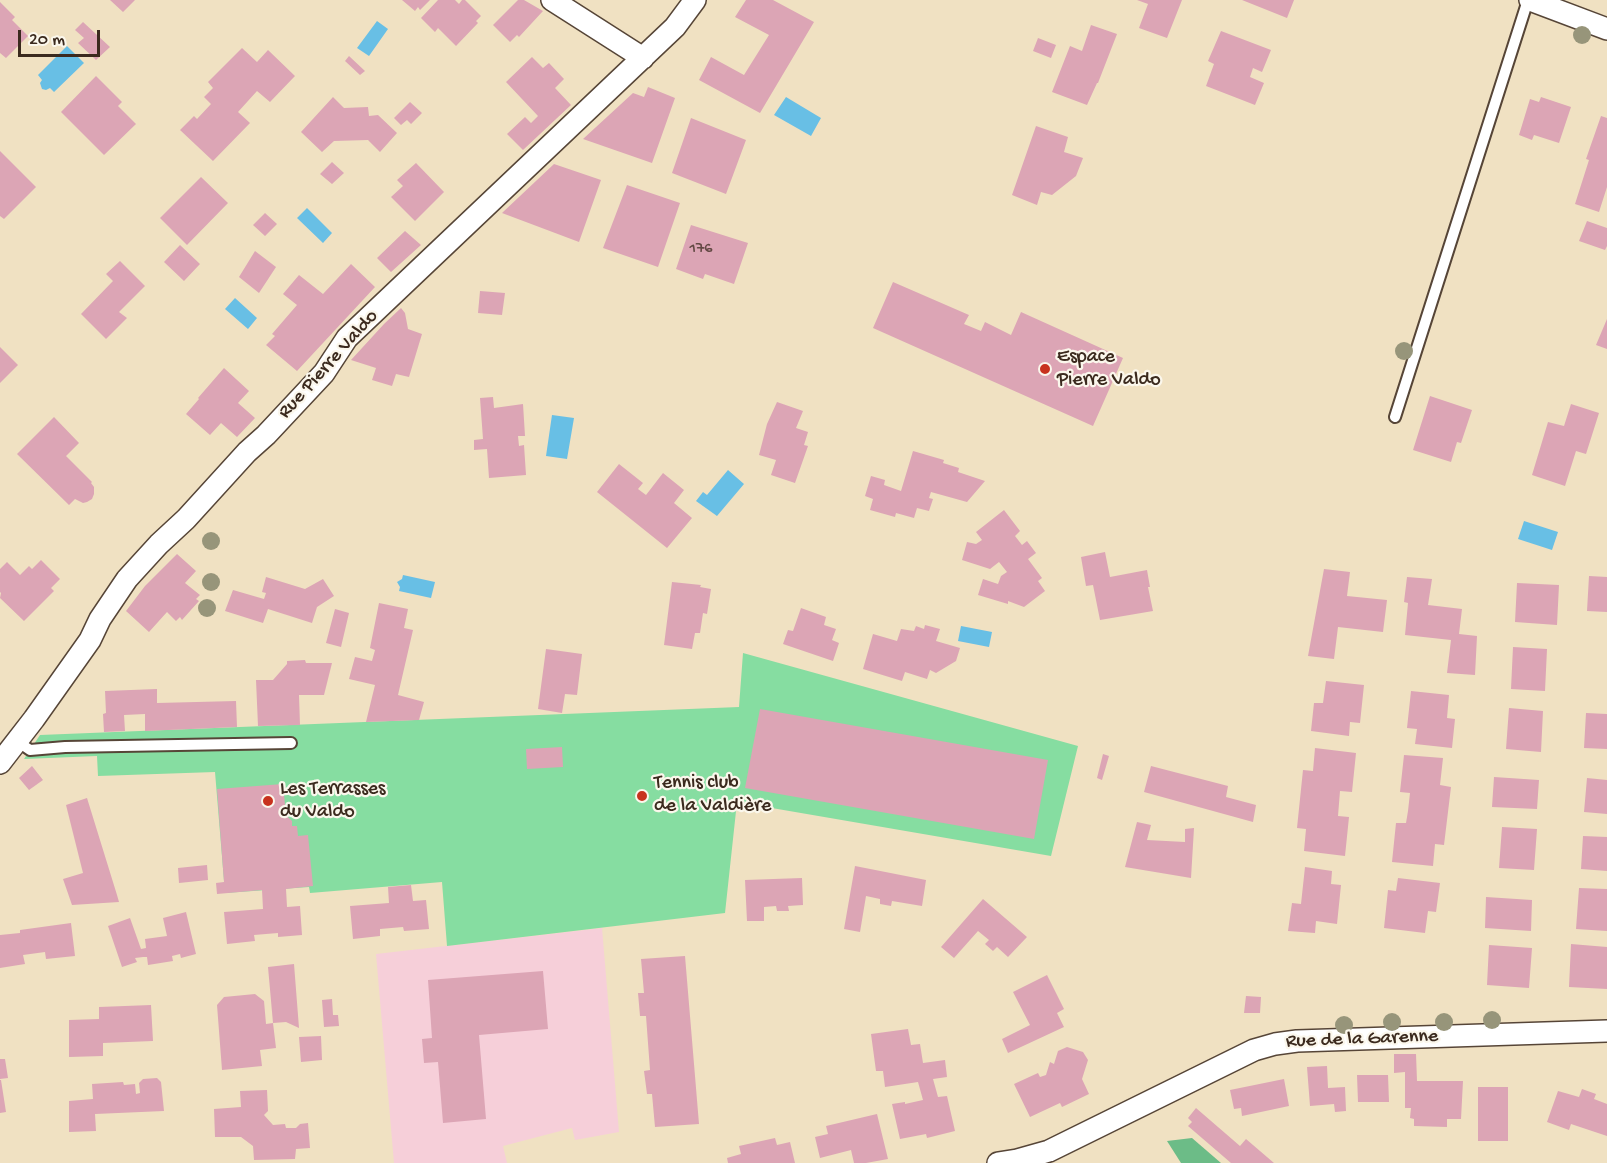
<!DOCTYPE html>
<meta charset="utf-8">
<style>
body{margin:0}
#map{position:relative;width:1607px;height:1163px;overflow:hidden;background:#f0e1c2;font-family:"Gochi Hand",sans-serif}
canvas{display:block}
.scale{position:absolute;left:18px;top:30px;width:82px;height:27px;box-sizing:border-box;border:3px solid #3b2a1e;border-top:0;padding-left:8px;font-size:18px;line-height:21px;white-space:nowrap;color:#3b2a1e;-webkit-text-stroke:4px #fbf7ec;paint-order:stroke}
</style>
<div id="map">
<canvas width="1607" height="1163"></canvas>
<div class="scale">20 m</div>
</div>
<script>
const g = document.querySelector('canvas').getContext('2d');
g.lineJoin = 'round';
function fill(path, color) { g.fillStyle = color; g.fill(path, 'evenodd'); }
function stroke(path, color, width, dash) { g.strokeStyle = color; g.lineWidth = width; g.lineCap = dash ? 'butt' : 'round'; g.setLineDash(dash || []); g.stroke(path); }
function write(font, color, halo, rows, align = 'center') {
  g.font = font + ' "Gochi Hand",sans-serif'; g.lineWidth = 4.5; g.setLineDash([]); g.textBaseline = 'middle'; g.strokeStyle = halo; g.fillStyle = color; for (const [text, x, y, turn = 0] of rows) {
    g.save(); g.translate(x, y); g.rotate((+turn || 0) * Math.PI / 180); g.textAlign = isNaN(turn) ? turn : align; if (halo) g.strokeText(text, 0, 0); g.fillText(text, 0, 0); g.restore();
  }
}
fill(new Path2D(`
 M 602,928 L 619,1132 L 575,1140 L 572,1128 L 503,1146 L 507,1163 L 394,1163 L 376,954 Z`), '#f6cfd9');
fill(new Path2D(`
 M 743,653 L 1078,746 L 1051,856 L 737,802 L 725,913 L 447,946 L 442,882 L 310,893 L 309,887 L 225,893 L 215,772 L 98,776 L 97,756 L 24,759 L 40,735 L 739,707 Z`), '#86dda1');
fill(new Path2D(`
 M 1192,1138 L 1221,1163 L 1181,1163 L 1167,1141 Z`), '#6cbc87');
fill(new Path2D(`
 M 377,21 L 388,29 L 369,56 L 357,48 Z
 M 67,46 L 84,63 L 54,92 L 50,88 L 46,90 L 42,89 L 40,83 L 42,80 L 38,75 Z
 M 786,97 L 821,118 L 811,136 L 774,115 Z
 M 307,208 L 332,233 L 323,243 L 297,218 Z
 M 235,298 L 257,318 L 248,329 L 225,309 Z
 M 552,415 L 574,418 L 567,459 L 546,456 Z
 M 728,470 L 744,484 L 717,516 L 696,501 L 703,492 L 707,495 Z
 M 1524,521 L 1558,532 L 1552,550 L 1518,539 Z
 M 403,575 L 435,582 L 431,598 L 399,591 L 400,587 L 397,582 L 402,579 Z
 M 961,626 L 992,632 L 989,647 L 958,641 Z`), '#68bfe5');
fill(new Path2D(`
 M 110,0 L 135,0 L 123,12 Z
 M 402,0 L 430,0 L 420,10 L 418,7 L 415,11 Z
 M 438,0 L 455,0 L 459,4 L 462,0 L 465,0 L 481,16 L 476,21 L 478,23 L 456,46 L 438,28 L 435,32 L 421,18 Z
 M 518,0 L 524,0 L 543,11 L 519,37 L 517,35 L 510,42 L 493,25 Z
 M 746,0 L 773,0 L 814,22 L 760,113 L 699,80 L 711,57 L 744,75 L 769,35 L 735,17 Z
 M 1137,0 L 1182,0 L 1167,38 L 1139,28 L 1148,4 Z
 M 1242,0 L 1294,0 L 1287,18 Z
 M 0,2 L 15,17 L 12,20 L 28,36 L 6,58 L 0,53 Z
 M 83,22 L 110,47 L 96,60 L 78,43 L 84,38 L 75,30 Z
 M 1091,25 L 1117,34 L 1098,83 L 1097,83 L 1087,105 L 1052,92 L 1070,46 L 1082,51 Z
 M 1221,31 L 1271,50 L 1262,72 L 1253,68 L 1250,77 L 1264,83 L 1255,105 L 1206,86 L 1214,64 L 1208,61 Z
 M 1038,38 L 1056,45 L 1051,58 L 1033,51 Z
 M 242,48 L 257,62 L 268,50 L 295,76 L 270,102 L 257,91 L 238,112 L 250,123 L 213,161 L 180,130 L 194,116 L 197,119 L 211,104 L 204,97 L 213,88 L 208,82 Z
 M 349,56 L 365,71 L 360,75 L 345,61 Z
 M 532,57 L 543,68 L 549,63 L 564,79 L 555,88 L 571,105 L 523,150 L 507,134 L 525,117 L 531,123 L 538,116 L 506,82 Z
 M 96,76 L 122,102 L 118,106 L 136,124 L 104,155 L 61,112 Z
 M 648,87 L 675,98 L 652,163 L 583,139 L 633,93 L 644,97 Z
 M 333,97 L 344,108 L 368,107 L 369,116 L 378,115 L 397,133 L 380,152 L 368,140 L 334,141 L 322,152 L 301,132 Z
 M 1541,97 L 1571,107 L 1559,143 L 1534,135 L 1532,140 L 1519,135 L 1530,99 L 1539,102 Z
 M 410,102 L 422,113 L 411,124 L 407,120 L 401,125 L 394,118 Z
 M 1601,116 L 1607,118 L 1607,187 L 1599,212 L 1575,204 L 1589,160 L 1586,159 Z
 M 691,118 L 746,140 L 726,194 L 672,173 Z
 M 1036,126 L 1068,137 L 1064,152 L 1083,158 L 1076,176 L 1052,195 L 1041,192 L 1037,205 L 1012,195 Z
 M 0,151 L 36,187 L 4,219 L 0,216 Z
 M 332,162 L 344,173 L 332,184 L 320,174 Z
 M 416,163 L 444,192 L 415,221 L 391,197 L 403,186 L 397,180 Z
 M 554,164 L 601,180 L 579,242 L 502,213 Z
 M 201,177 L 228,203 L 187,245 L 160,218 Z
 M 627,185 L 680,203 L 658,267 L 603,248 Z
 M 265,213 L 277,224 L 265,236 L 253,225 Z
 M 1587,221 L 1607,228 L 1607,246 L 1605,250 L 1579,241 Z
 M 691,225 L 748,243 L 734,284 L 705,274 L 703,279 L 676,269 Z
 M 405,231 L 421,245 L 391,272 L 377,258 Z
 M 180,245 L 200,264 L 184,281 L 164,262 Z
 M 255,251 L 276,267 L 259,293 L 239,277 Z
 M 120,261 L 145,286 L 119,312 L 127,318 L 106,339 L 81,314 L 113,281 L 106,274 Z
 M 351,264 L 375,287 L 297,371 L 266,345 L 275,336 L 272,334 L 297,305 L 283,294 L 299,275 L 323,294 Z
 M 893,282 L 969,315 L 964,324 L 981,331 L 985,322 L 1011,335 L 1021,312 L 1123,358 L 1093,426 L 873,328 Z
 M 480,291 L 505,293 L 502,315 L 478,313 Z
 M 401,308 L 405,313 L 408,329 L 422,334 L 409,377 L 396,374 L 392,386 L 372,380 L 376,368 L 351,360 L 384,324 Z
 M 1607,319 L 1607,349 L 1596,345 Z
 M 0,347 L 18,365 L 0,383 Z
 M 224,368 L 249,391 L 238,403 L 255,418 L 237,437 L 221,423 L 210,435 L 186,414 L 199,399 L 198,398 Z
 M 1430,396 L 1472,410 L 1461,443 L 1457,442 L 1451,462 L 1413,450 Z
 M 493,397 L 494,408 L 523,404 L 525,436 L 518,436 L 519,446 L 524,445 L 526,475 L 489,478 L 487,449 L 474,450 L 474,440 L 483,439 L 480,398 Z
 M 777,402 L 803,411 L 796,428 L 808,432 L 804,445 L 808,446 L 795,483 L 771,475 L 776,460 L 759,455 L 767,424 Z
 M 1571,404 L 1599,413 L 1586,454 L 1576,451 L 1565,486 L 1532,475 L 1548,422 L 1564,426 Z
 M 54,417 L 79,443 L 66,456 L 92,482 L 91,483 L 94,487 L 94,494 L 92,499 L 87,502 L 83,503 L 75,499 L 69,505 L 17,454 Z
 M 913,451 L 944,460 L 943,463 L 959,468 L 958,472 L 985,481 L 967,502 L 931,492 L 929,498 L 933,499 L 929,511 L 917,508 L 914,518 L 896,513 L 895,517 L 870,510 L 873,499 L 865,496 L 871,476 L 885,480 L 884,485 L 901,491 Z
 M 619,464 L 643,483 L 638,489 L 646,495 L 663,473 L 684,490 L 674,503 L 692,518 L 667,548 L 597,492 Z
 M 1004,510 L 1020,531 L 1015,536 L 1022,545 L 1027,541 L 1036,553 L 1028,559 L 1042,578 L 1038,581 L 1045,591 L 1024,607 L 1008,601 L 1008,604 L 978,595 L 983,579 L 998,584 L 1001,576 L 1007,572 L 999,562 L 990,569 L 962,560 L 967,542 L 976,544 L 982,540 L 976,532 Z
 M 1105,552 L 1110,577 L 1147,570 L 1150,587 L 1148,587 L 1153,611 L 1100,620 L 1093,585 L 1086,586 L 1081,557 Z
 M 177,554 L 196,571 L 185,583 L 200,595 L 196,599 L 199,601 L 182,620 L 180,617 L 176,621 L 167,612 L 149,632 L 126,611 L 145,586 Z
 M 41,560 L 60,579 L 51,588 L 54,591 L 24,621 L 0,598 L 1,593 L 0,592 L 0,569 L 7,562 L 20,575 L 29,566 L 32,569 Z
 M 1324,569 L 1350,572 L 1347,596 L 1387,600 L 1383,632 L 1338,627 L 1334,659 L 1308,656 Z
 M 1589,576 L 1607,577 L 1607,612 L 1587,611 Z
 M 266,577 L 305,589 L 323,579 L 334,596 L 317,607 L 312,623 L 268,609 L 263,623 L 225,611 L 233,590 L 264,599 L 266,593 L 262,592 Z
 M 1407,577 L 1432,579 L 1428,605 L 1462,609 L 1459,634 L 1477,636 L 1475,675 L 1447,673 L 1451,640 L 1405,635 L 1408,603 L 1404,602 Z
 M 672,582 L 701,585 L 700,587 L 711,589 L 707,614 L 703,613 L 700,633 L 695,633 L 692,649 L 664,645 Z
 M 1517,583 L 1559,585 L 1557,625 L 1515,622 Z
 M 379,603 L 408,609 L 404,628 L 413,630 L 398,695 L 424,702 L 419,720 L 366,722 L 375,685 L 349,679 L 355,657 L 372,661 L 375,650 L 370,648 Z
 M 801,608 L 826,617 L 824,625 L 836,629 L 832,640 L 839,643 L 833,661 L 783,644 L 788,630 L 793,631 Z
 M 335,609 L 349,613 L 341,647 L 326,643 Z
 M 925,625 L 940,629 L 936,641 L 960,648 L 956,661 L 936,673 L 930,670 L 927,679 L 905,672 L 902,681 L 863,669 L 873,634 L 897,641 L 901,629 L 914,631 L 916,626 L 924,629 Z
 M 1513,647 L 1547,649 L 1545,691 L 1511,689 Z
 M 546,649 L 582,654 L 577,695 L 565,694 L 562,713 L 538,709 Z
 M 305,660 L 306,663 L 332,663 L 324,695 L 299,695 L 300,725 L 258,726 L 256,680 L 273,680 L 287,664 L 287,661 Z
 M 1326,681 L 1364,685 L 1360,723 L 1350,722 L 1349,736 L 1311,731 L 1314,703 L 1323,703 Z
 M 157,689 L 157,703 L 236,701 L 237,727 L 145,731 L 145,714 L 124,715 L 125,731 L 104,732 L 103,714 L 106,713 L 105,691 Z
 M 1411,691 L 1449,695 L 1447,718 L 1455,719 L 1452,748 L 1415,744 L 1417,729 L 1407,728 Z
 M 1509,708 L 1543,711 L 1541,752 L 1506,749 Z
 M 760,709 L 1048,760 L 1034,839 L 745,788 Z
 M 1586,713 L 1607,714 L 1607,749 L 1584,748 Z
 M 562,747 L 563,767 L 527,769 L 526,749 Z
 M 1315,748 L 1356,753 L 1352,792 L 1340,791 L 1338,816 L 1349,817 L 1345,856 L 1304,851 L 1306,829 L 1297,828 L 1303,770 L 1313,771 Z
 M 1103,754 L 1109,756 L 1102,780 L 1097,778 Z
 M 1404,755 L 1443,758 L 1440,785 L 1451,787 L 1444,845 L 1435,844 L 1433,866 L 1392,862 L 1396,823 L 1406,823 L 1408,811 L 1410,793 L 1400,792 Z
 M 32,766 L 43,780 L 29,790 L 19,778 Z
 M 1151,766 L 1228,786 L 1226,797 L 1256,805 L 1253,822 L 1144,792 Z
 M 1494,777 L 1539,780 L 1537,809 L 1492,807 Z
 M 1587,778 L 1607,780 L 1607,814 L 1584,812 Z
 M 283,784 L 286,815 L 292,821 L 292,826 L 297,826 L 298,836 L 308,835 L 313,886 L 286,889 L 287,907 L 300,906 L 302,935 L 278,937 L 278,933 L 254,935 L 255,941 L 227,944 L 224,912 L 263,909 L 262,890 L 217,894 L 216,883 L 224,882 L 217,789 Z
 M 87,798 L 117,895 L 119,902 L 72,905 L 63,879 L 83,873 L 66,805 Z
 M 1137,822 L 1151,825 L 1147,840 L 1185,842 L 1185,829 L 1194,828 L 1191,878 L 1125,867 Z
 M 1502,827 L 1537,829 L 1534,870 L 1499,868 Z
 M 1583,836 L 1607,837 L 1607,871 L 1581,869 Z
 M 207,865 L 208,880 L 179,883 L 178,868 Z
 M 855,866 L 926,880 L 922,906 L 892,901 L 891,906 L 880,904 L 880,899 L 866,896 L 860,932 L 844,929 Z
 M 1305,867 L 1332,871 L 1331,884 L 1341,885 L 1337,924 L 1316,921 L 1315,933 L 1288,931 L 1292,903 L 1301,904 Z
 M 802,878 L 803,905 L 788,906 L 789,911 L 777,911 L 776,906 L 764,907 L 764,921 L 747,921 L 745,880 Z
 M 1398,878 L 1440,883 L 1436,912 L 1428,911 L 1425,933 L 1384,928 L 1388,890 L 1396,891 Z
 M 411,885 L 413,901 L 426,900 L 429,929 L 404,931 L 403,927 L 380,929 L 380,936 L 353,939 L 350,906 L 389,903 L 388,887 Z
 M 1579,888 L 1607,889 L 1607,931 L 1576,929 Z
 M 1486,897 L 1532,900 L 1531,931 L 1485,928 Z
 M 983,899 L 1027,937 L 1008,957 L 997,947 L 993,951 L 985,944 L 989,940 L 978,931 L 954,958 L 941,947 Z
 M 186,912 L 196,954 L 181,958 L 180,954 L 172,956 L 173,961 L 148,965 L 147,957 L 143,957 L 135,958 L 137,962 L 122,967 L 108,926 L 130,918 L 141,949 L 146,948 L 145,939 L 167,936 L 163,918 Z
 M 71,923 L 75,956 L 46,959 L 45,952 L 23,955 L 25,964 L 0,968 L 0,935 L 20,933 L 20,930 Z
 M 1571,944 L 1607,947 L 1607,989 L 1569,987 Z
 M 1489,945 L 1532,948 L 1529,988 L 1487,985 Z
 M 685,956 L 699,1124 L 655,1127 L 652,1094 L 647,1094 L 644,1071 L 650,1070 L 646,1016 L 640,1016 L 638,993 L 644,993 L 641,959 Z
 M 294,964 L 299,1028 L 286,1022 L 273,1023 L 268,967 Z
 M 543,971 L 548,1029 L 479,1035 L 486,1119 L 443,1123 L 438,1062 L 424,1063 L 422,1039 L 432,1038 L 428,980 Z
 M 1047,975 L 1064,1009 L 1057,1013 L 1064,1027 L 1008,1053 L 1002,1039 L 1030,1025 L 1013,992 Z
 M 255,994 L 264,1001 L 266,1024 L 273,1023 L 276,1048 L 260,1050 L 262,1066 L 222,1070 L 217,1005 L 224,997 Z
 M 1246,996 L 1261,997 L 1260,1013 L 1244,1013 Z
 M 332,999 L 333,1015 L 338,1015 L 339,1026 L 324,1027 L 322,1000 Z
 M 151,1005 L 153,1041 L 103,1043 L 103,1056 L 69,1057 L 69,1020 L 99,1019 L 99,1007 Z
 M 908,1029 L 911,1045 L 920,1044 L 923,1063 L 945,1060 L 947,1077 L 933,1079 L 938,1097 L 947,1096 L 955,1131 L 927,1138 L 926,1134 L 900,1139 L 892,1104 L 905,1102 L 905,1104 L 923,1100 L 918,1082 L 885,1087 L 883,1071 L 876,1071 L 871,1034 Z
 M 321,1036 L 322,1060 L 301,1062 L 299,1037 Z
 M 1067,1047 L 1083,1052 L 1088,1060 L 1082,1079 L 1089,1094 L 1062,1107 L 1060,1103 L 1030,1117 L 1014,1084 L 1038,1073 L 1040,1077 L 1046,1075 L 1050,1062 L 1054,1064 L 1058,1051 Z
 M 1394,1054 L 1416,1054 L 1417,1081 L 1463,1081 L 1461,1119 L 1447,1119 L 1447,1127 L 1414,1126 L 1414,1119 L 1410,1118 L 1411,1108 L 1405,1108 L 1405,1072 L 1394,1073 Z
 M 0,1059 L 5,1059 L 8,1078 L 0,1079 Z
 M 1327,1066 L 1328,1088 L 1345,1087 L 1346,1111 L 1335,1112 L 1334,1104 L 1310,1106 L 1307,1067 Z
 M 1357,1075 L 1388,1075 L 1389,1102 L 1358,1102 Z
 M 157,1078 L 161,1082 L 164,1111 L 95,1114 L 96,1131 L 69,1132 L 69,1101 L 93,1099 L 92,1084 L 123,1082 L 124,1085 L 135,1084 L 136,1094 L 140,1093 L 139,1083 L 143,1079 Z
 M 1284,1079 L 1289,1106 L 1242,1116 L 1241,1108 L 1234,1109 L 1230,1090 Z
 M 0,1080 L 1,1080 L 6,1112 L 0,1113 Z
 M 1478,1087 L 1508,1087 L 1508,1141 L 1478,1141 Z
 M 1582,1089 L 1596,1094 L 1594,1099 L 1607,1104 L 1607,1136 L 1571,1124 L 1569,1130 L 1547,1122 L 1558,1091 L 1579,1097 Z
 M 267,1090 L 268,1111 L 264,1115 L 273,1125 L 285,1124 L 286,1128 L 296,1128 L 300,1124 L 308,1123 L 310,1148 L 296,1149 L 295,1159 L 254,1160 L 253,1146 L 241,1137 L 215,1137 L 214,1109 L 241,1107 L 240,1091 Z
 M 1196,1108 L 1240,1146 L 1246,1139 L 1274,1163 L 1231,1163 L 1188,1126 L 1192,1122 L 1188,1118 Z
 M 877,1114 L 888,1159 L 866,1163 L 854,1163 L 851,1150 L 820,1158 L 815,1137 L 828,1134 L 826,1126 Z
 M 775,1138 L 777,1145 L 790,1142 L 795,1163 L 728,1163 L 727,1158 L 741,1154 L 739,1146 Z`), '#dca5b5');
const service = new Path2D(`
 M 1395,417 L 1528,0
 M 17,741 L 30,750 L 65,747 L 291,743`);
const minor = new Path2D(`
 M 552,0 L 643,58
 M 1530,0 L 1607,29
 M 0,763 L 34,719 L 90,640 L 100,619 L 127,579 L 159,544 L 186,519 L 247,452 L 266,435 L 324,373 L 347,338 L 675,27 L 695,0
 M 998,1163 L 1017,1160 L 1049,1151 L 1254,1050 L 1275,1044 L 1297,1041 L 1607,1031`);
stroke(service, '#564537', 14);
stroke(minor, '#564537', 24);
stroke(service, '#fff', 10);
stroke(minor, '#fff', 21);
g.fillStyle = '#97957a';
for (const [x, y] of [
 [1582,35],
 [1404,351],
 [211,541],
 [211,582],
 [207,608],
 [1492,1020],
 [1392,1022],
 [1444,1022],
 [1344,1025]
]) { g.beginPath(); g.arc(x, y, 9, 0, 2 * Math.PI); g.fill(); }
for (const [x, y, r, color] of [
 [1045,369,6,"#c8321e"],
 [642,796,6,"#c8321e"],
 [268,801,6,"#c8321e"]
]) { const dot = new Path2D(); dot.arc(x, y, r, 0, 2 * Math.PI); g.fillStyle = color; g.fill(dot); stroke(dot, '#fbf7ec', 2); }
write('16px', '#634944', null, [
 ["176",701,250]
]);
write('20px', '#3b2a1e', '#fbf7ec', [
 ["Espace",1057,358],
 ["Pierre Valdo",1057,381],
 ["Tennis club",654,784],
 ["de la Valdière",654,807],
 ["Les Terrasses",280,790],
 ["du Valdo",280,813]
], 'left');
write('20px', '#3b2a1e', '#fbf7ec', [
 ["Rue Pierre Valdo",329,365,-48],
 ["Rue de la Garenne",1362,1040,-2]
]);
</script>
